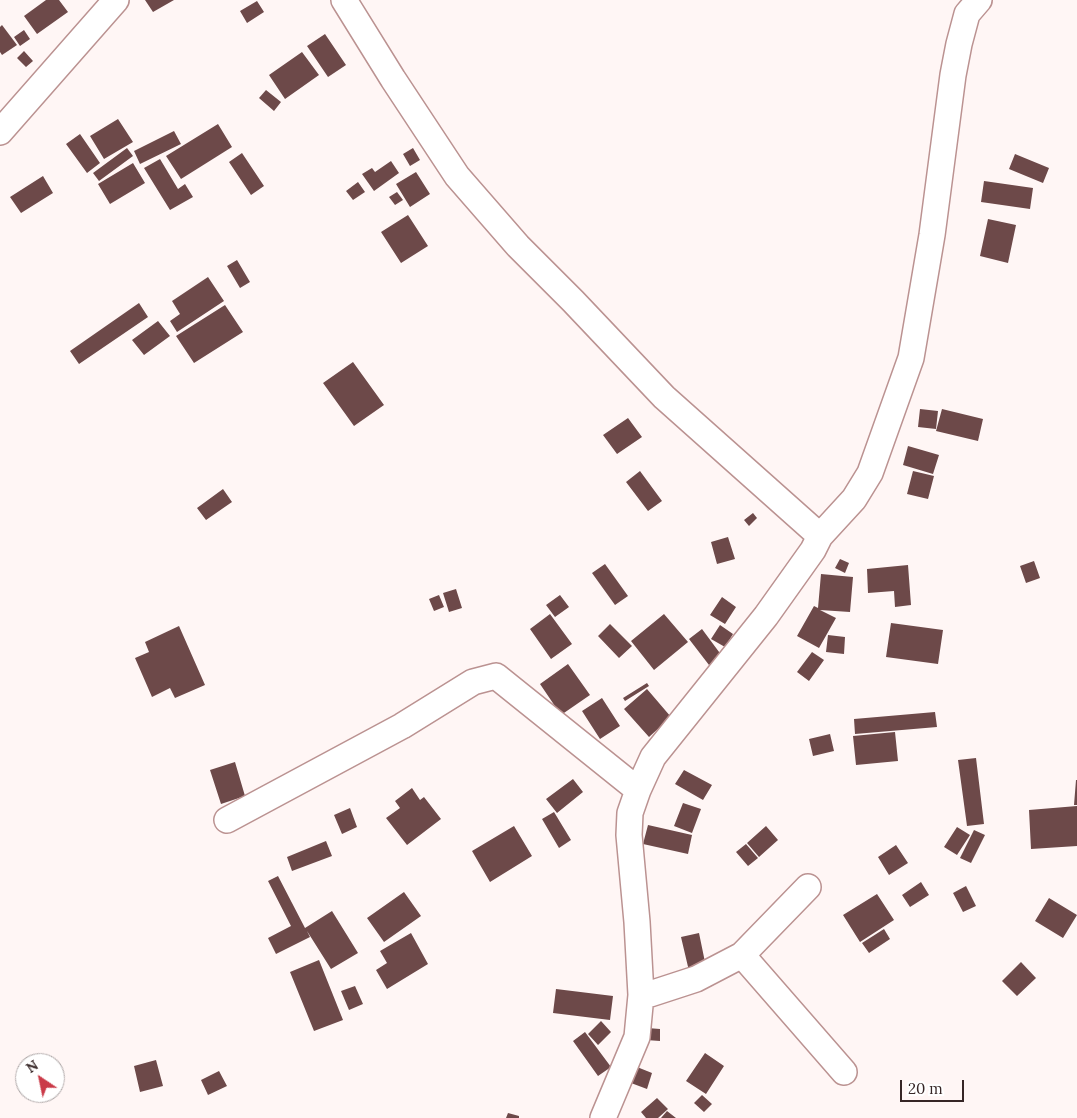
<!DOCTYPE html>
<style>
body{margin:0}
#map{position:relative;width:1077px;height:1118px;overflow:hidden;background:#fff6f5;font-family:Lora,serif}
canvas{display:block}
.north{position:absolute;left:15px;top:1053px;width:50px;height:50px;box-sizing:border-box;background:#fff;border:1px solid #afa8a8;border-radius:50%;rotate:326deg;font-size:14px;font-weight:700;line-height:20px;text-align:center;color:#362626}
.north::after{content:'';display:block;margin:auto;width:18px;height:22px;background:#ca3a48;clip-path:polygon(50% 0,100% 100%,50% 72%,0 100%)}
.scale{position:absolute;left:900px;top:1080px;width:64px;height:22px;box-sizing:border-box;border:2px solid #362626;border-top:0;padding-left:6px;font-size:15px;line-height:18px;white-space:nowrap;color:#362626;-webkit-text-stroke:4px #fff;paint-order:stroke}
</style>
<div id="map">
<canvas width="1077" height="1118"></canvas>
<div class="north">N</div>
<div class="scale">20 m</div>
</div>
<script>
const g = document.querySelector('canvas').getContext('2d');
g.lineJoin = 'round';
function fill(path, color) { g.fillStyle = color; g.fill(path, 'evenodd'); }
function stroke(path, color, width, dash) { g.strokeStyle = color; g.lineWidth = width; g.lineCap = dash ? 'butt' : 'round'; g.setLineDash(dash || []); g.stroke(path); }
fill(new Path2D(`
 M 46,0 L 59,0 L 68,12 L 37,34 L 24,16 Z
 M 145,0 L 174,0 L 153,12 Z
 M 257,1 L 264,12 L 247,23 L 240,11 Z
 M 2,25 L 17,45 L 2,55 L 0,52 L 0,27 Z
 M 24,30 L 30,39 L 20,46 L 14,37 Z
 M 325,34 L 346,65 L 328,77 L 307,46 Z
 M 24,51 L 33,61 L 26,67 L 17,58 Z
 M 302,52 L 319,75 L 285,99 L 269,75 Z
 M 266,90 L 281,102 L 274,111 L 259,98 Z
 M 118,119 L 133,142 L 104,159 L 90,136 Z
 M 218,124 L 232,147 L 181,179 L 166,156 Z
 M 174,131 L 181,144 L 140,164 L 134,151 Z
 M 80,134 L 100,163 L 87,173 L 66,144 Z
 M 127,148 L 133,156 L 99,181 L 93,173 Z
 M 413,148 L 420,160 L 410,166 L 403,154 Z
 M 242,153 L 264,186 L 251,195 L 229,162 Z
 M 1015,154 L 1049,168 L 1043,183 L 1009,169 Z
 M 160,159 L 178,189 L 185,184 L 193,197 L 170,210 L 144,168 Z
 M 391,161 L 399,173 L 374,191 L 362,174 L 372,168 L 375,172 Z
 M 133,163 L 145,183 L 110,204 L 98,184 Z
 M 416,172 L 430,194 L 410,207 L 396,184 Z
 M 43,176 L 53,193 L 21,213 L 10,197 Z
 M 984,181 L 1033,188 L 1030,209 L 981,202 Z
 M 358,182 L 365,192 L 353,200 L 346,191 Z
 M 397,192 L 403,200 L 395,205 L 389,197 Z
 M 408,215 L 428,246 L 401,263 L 381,232 Z
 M 988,219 L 1016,225 L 1008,263 L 980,256 Z
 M 237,260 L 250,282 L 240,288 L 227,266 Z
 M 208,277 L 224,301 L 177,332 L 170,321 L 180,314 L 172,301 Z
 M 139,303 L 148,317 L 79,364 L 70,351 Z
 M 225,305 L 243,332 L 194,363 L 176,336 Z
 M 158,321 L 170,336 L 144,355 L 132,340 Z
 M 353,362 L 384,405 L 354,426 L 323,383 Z
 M 920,409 L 938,411 L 936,429 L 918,427 Z
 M 942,409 L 983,419 L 978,441 L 936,431 Z
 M 628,418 L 642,437 L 617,454 L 603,435 Z
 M 908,446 L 939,455 L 933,474 L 903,465 Z
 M 640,471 L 662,501 L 648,511 L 626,482 Z
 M 913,471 L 934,476 L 928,499 L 907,494 Z
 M 223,489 L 232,502 L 206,520 L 197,508 Z
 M 753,513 L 757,518 L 749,526 L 744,520 Z
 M 728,537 L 735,559 L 717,564 L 711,542 Z
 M 840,559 L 849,563 L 845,573 L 835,568 Z
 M 1034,561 L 1040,578 L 1026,583 L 1020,566 Z
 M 605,564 L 628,596 L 615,605 L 592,573 Z
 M 908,565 L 911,605 L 895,607 L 894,591 L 868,593 L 867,569 Z
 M 821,574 L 853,577 L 850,612 L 820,610 L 836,618 L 819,648 L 797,636 L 814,606 L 818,608 Z
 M 456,589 L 462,608 L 449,612 L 443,593 Z
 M 439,595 L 444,607 L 434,611 L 429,599 Z
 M 560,595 L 569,607 L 555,617 L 546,605 Z
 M 722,597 L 736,607 L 725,624 L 710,615 Z
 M 550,614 L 572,644 L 551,659 L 530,629 Z
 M 664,614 L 688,642 L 654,670 L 631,641 Z
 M 891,623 L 943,630 L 938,664 L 886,657 Z
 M 610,624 L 632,646 L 619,658 L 598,636 Z
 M 720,625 L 733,634 L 725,647 L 711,639 Z
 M 179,626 L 205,685 L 175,698 L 170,688 L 152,697 L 135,658 L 149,652 L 145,642 Z
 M 702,629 L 722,656 L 709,665 L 689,639 Z
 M 828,635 L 845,637 L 844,654 L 826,652 Z
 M 812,652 L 824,660 L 809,681 L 797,672 Z
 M 568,664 L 590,695 L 561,715 L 540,684 Z
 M 647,683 L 649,686 L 625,701 L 623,698 Z
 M 647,689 L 671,717 L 649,737 L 624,709 Z
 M 602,698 L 620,726 L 600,739 L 582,711 Z
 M 935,712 L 937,727 L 855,734 L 854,719 Z
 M 895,732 L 898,761 L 856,765 L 853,736 Z
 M 830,734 L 834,751 L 813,756 L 809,739 Z
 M 976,758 L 984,824 L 967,826 L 958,760 Z
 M 235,762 L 245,796 L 221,804 L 210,770 Z
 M 684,770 L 712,785 L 703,800 L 675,784 Z
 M 573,779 L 583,792 L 557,813 L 546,799 Z
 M 1076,780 L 1077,780 L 1077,805 L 1074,805 Z
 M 412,788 L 420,800 L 424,797 L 441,819 L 407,845 L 386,818 L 400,808 L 395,801 Z
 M 683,803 L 701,809 L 692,833 L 674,826 Z
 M 1077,806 L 1077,846 L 1031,849 L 1029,810 Z
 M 350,808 L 357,827 L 342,834 L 334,815 Z
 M 554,812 L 571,840 L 559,848 L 542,819 Z
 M 648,825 L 692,835 L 688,854 L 643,844 Z
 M 514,826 L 532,856 L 490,882 L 472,851 Z
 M 766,826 L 778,840 L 759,857 L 747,843 Z
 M 957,827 L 970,835 L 957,855 L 944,847 Z
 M 974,830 L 985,835 L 971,863 L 960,858 Z
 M 326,841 L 332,856 L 292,871 L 287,857 Z
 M 746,844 L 758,858 L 748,866 L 736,852 Z
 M 896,845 L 908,863 L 889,875 L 878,857 Z
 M 278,876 L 305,928 L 332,911 L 358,953 L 331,969 L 307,931 L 310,937 L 276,954 L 268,938 L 291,926 L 268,881 Z
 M 921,882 L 929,895 L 910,907 L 902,895 Z
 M 966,886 L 976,906 L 963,912 L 953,893 Z
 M 404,892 L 421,916 L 384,942 L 367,918 Z
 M 877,894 L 894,920 L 860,942 L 843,915 Z
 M 1049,898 L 1077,915 L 1063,938 L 1035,921 Z
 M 884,929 L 890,939 L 869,953 L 862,943 Z
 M 411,933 L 428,964 L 387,989 L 376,970 L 387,963 L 380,951 Z
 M 699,933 L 706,967 L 689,971 L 681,937 Z
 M 319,960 L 343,1020 L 314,1031 L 290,972 Z
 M 1021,962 L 1036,978 L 1017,996 L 1002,981 Z
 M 355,986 L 363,1004 L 349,1010 L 341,991 Z
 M 556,989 L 613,996 L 610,1020 L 553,1013 Z
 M 601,1021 L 611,1032 L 598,1045 L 588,1034 Z
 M 647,1028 L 660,1029 L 660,1041 L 646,1040 Z
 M 585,1032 L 611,1067 L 598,1076 L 573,1041 Z
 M 705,1053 L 724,1066 L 706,1094 L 686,1081 Z
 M 156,1060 L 163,1086 L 140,1092 L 134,1066 Z
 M 637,1067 L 652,1073 L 647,1089 L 631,1083 Z
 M 219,1071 L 227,1086 L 208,1095 L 201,1080 Z
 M 702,1095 L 712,1104 L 704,1112 L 694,1103 Z
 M 657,1098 L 668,1109 L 658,1118 L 646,1118 L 641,1112 Z
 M 667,1111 L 676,1118 L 661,1118 Z
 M 508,1113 L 519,1116 L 519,1118 L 506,1118 Z`), '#6d4949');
const street = new Path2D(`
 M 344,0 L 393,79 L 457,176 L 518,246 L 573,301 L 664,397 L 820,536 L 813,550 L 766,616 L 653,757 L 638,790 L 630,813 L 629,835 L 637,922 L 641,995 L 637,1037 L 603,1118
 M 0,132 L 116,0
 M 820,536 L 854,499 L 870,473 L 911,358 L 932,235 L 953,75 L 959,44 L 967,14 L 979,0
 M 227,820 L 402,726 L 473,682 L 496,676 L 638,790
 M 742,955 L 844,1072
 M 641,995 L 650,994 L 696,979 L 742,955 L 808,887`);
stroke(street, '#bb9291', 28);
stroke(street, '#fff', 25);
</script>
